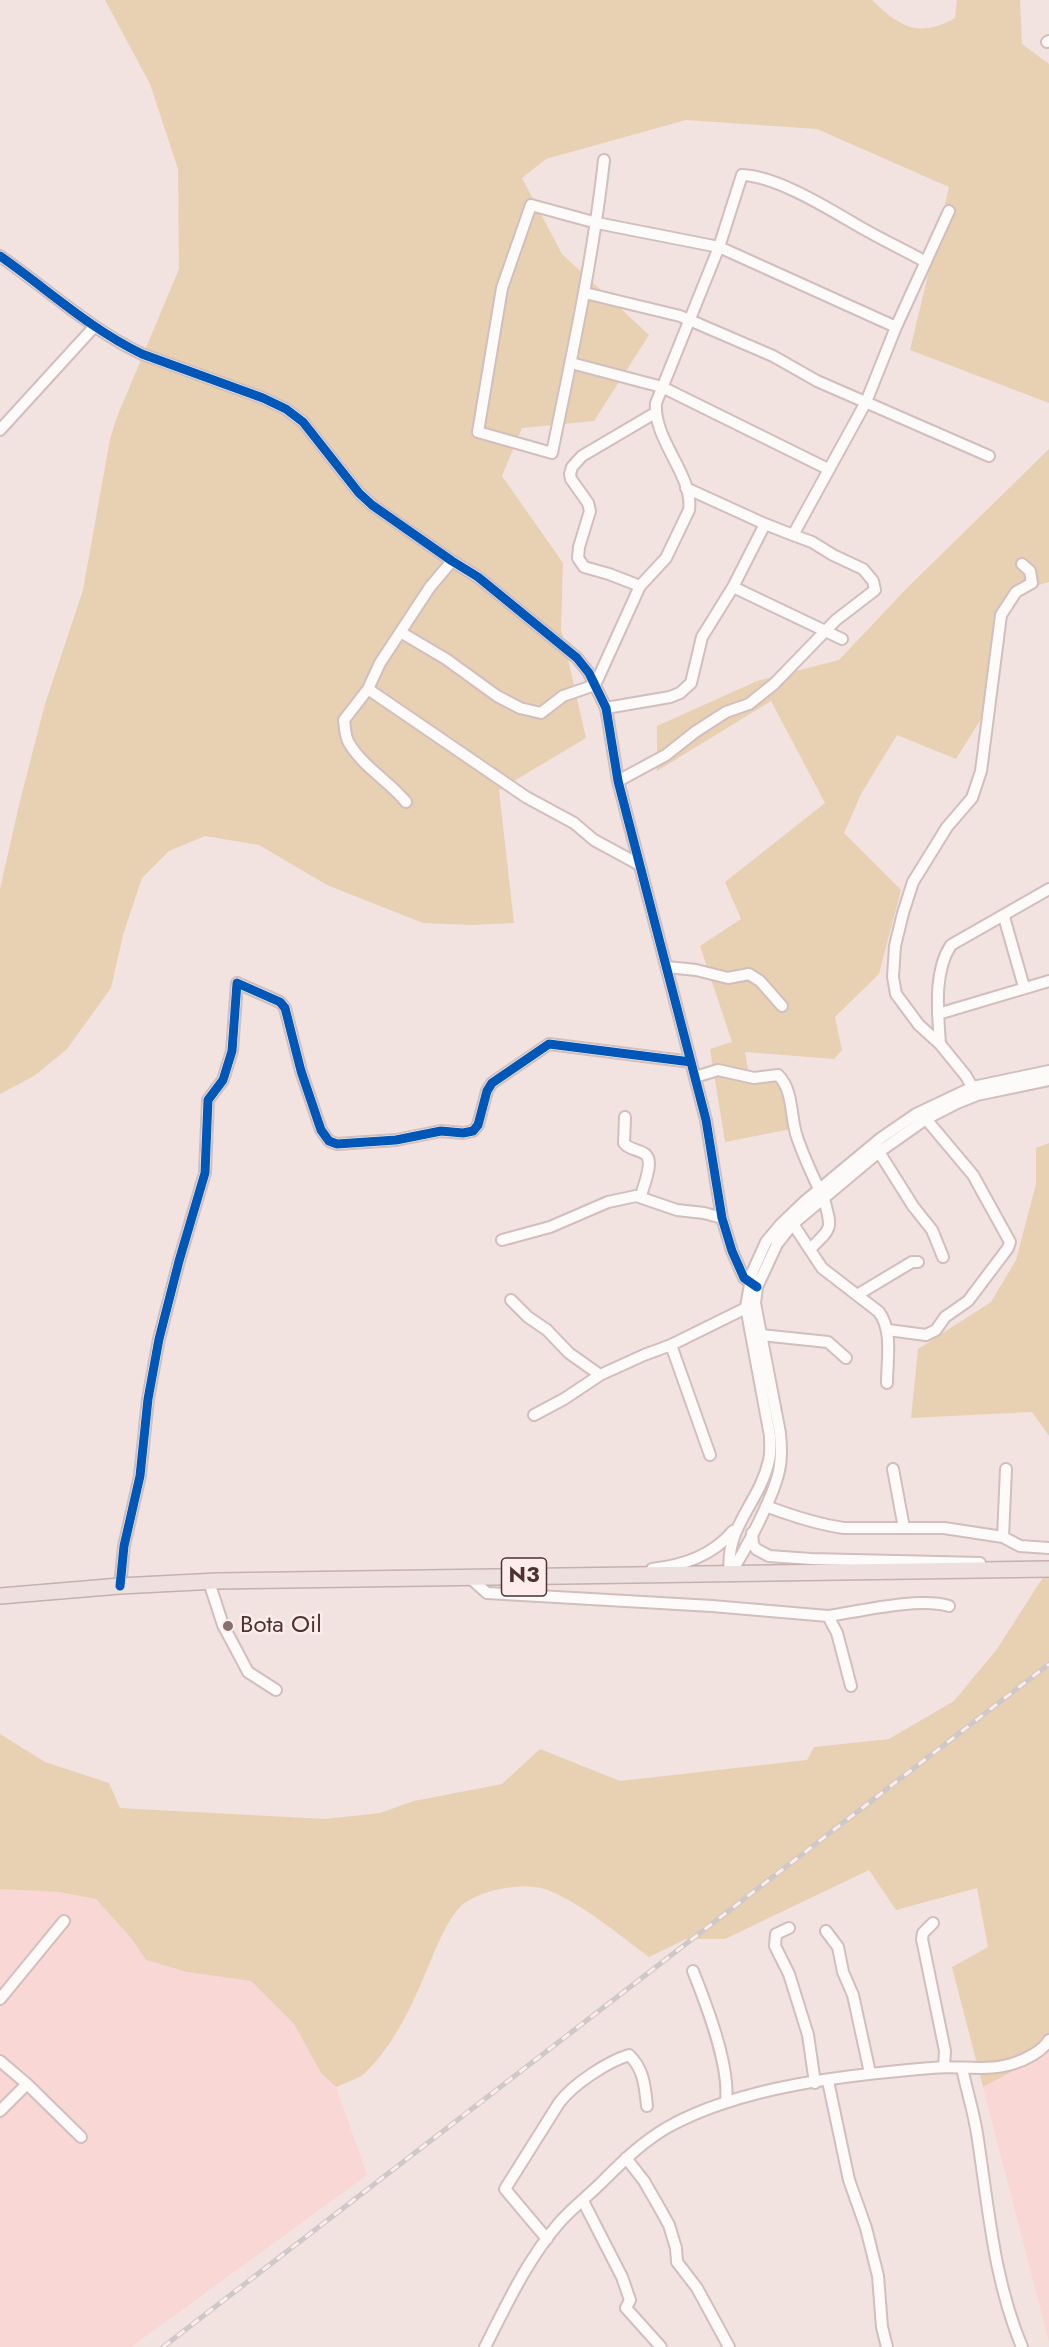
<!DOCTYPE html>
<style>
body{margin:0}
canvas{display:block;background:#f2e2e0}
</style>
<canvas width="1049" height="2347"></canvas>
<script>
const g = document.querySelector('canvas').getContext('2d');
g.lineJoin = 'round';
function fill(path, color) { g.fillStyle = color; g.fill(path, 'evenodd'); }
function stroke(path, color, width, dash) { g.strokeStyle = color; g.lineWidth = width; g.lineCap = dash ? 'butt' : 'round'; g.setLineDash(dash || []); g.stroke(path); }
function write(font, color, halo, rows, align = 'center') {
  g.font = font + ' Jost,sans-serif'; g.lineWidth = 5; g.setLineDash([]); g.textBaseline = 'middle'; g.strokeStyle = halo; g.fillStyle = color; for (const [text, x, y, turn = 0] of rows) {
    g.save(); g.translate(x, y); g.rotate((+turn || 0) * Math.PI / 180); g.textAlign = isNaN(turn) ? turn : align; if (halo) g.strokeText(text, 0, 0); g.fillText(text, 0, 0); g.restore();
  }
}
fill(new Path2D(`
 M 0,1889 L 59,1892 L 96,1899 L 132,1939 L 146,1960 L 187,1972 L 251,1981 L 294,2024 L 321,2073 L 336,2087 L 367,2175 L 131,2347 L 0,2347 Z
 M 1049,2045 L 1049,2342 L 983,2087 L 1034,2060 Z`), '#f9d7d4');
fill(new Path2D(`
 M 105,0 L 872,0 C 899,26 918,39 955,18 L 957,0 L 1020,0 L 1022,44 L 1049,64 L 1049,403 L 910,350 L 949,187 L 817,129 L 686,120 L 546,159 L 522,178 L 562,254 L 649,335 L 594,421 L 522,428 L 502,476 L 563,563 L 561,629 L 586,738 L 499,790 L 514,923 L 471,925 L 423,923 L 327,885 L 259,845 L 205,836 L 169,851 L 142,878 L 123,935 L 111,988 L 67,1049 L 34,1076 L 0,1094 L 0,889 L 20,801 L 45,704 L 83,590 L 110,439 L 117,417 L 179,269 L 178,169 L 150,84 Z
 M 1049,449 L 1049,582 L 1007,594 L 981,719 L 956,759 L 897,735 L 861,794 L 844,833 L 901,890 L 879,974 L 835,1017 L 842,1050 L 834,1059 L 745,1052 L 750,1082 L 777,1077 L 791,1129 L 725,1142 L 710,1049 L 732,1042 L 700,946 L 741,919 L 725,882 L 825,803 L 771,701 L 657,771 L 657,726 L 757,681 L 839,660 L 907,588 Z
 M 1049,1143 L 1049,1436 L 1032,1412 L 911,1418 L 918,1349 L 991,1302 L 1016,1260 L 1036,1184 L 1036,1148 Z
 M 1049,1568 L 1049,2045 L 1034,2060 L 983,2087 L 952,1967 L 988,1947 L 977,1888 L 896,1910 L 869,1870 L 725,1939 L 686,1939 L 649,1957 C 619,1935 589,1909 555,1893 C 530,1880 486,1888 463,1904 C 451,1914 439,1941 433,1955 C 416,1996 398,2041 365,2073 C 358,2079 345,2083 336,2087 L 321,2073 L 294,2024 L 251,1981 L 187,1972 L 146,1960 L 132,1939 L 96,1899 L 59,1892 L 0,1889 L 0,1734 L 45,1762 L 109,1783 L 120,1808 L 325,1819 L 380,1813 L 414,1801 L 502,1784 L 540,1749 L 620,1781 L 807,1760 L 814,1747 L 889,1739 L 954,1701 L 997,1649 Z`), '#e8d1b2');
const minor = new Path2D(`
 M 1047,42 L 1049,41
 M 604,160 C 593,259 572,355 552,453 L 478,432 L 502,288 L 531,205 L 597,223 L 719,247 L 896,327
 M 0,256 C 47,289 90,329 142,354 L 263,398 L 286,409 L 303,422 L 359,493 L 372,505 L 452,561 L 478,577 L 577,658 L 589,673 L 606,708 L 618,781 L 706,1120 L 722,1218 L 732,1251 L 744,1278 L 757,1287
 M 585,293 L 680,316 L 773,356 L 817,381 L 989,456
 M 571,363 L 662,387 L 828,469
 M 0,430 L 94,327
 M 686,488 L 765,524
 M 452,561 L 430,587 L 380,663 L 368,689 L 526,797 L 574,823 L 594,840 L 640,865
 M 640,586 L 609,574 L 584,567 L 578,558 L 579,547 L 590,511 L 588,503 L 571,479 L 570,474 L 572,467 L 582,456 L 655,413
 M 733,587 L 842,639
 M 402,633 L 446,659 L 497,696 L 520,708 L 541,713 L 563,696 L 595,685 L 640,586 L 666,558 L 689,510 C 694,476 653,440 656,403 L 719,247 L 742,175 C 777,176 829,209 860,227 C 881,239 904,250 926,262
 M 368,689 L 344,720 C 345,727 345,737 349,743 C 363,767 389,781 406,802
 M 606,708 L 670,697 L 680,693 L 691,683 L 702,637 L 733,587 L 765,524 L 793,535 L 866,402 L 896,327 L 949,211
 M 618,781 L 666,755 L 695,732 L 726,712 L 749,704 L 774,684 L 836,620 L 875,590 L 873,581 L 863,569 L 833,555 L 812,542 L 793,535
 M 1004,917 L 1024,987
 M 667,967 L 696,970 L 728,978 L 749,974 L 760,981 L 782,1006
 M 938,1014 L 1049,981
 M 940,1044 C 938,1013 933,972 951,945 L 1049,889
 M 695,1077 L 718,1070 L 754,1078 L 778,1075 C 794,1090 790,1118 797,1137 C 803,1155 811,1172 819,1189
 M 975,1092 L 966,1076 L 940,1044 L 919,1025 L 896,994 L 893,977 L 895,946 L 903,913 L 913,882 L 947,827 L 972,798 L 981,771 L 1001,615 L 1016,592 L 1032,583 L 1030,571 L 1022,564
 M 625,1117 L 624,1143 C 629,1150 638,1149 645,1154 C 655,1161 643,1186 641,1196
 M 879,1152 L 913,1206 L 932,1230 L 943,1257
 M 793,1224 L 822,1268 L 879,1312 C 893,1331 887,1360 887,1383
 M 502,1240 L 550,1227 L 608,1202 L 636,1196 L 677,1210 L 704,1213 L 722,1218
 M 810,1249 C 833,1227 832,1229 824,1199
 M 857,1295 L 912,1262 L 918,1262
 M 511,1300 L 528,1317 L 547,1330 L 569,1353 L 600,1375 L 644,1355 L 671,1345 L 752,1305
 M 888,1330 L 926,1335 L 936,1330 L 945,1317 L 968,1301 L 1008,1248 L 1010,1242 L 973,1175 L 926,1119
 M 761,1335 L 828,1342 L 846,1358
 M 671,1345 L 710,1455
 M 534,1415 L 564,1399 L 600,1375
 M 893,1469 L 904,1528
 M 766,1506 C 792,1516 816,1524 844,1528 L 944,1528 L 1003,1537 L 1020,1546 L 1049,1548
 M 752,1533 L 753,1544 L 756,1549 L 769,1556 L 811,1559 L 980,1563
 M 1003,1537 L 1006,1469
 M 652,1569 C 684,1565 712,1556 733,1531
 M 730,1574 C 724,1527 760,1503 769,1460 C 771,1453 770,1444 770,1436 L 746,1307 L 752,1273 L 766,1242 L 781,1224 L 804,1202 L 881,1138 L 916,1114 L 973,1087 L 1049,1071
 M 730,1574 C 745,1551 773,1498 779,1471 C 782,1458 781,1446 780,1433 L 755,1303 L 757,1287 L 777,1244 L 793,1224 L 879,1152 L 926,1119 L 957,1103 L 977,1095 L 1049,1080
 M 469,1577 L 487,1593 L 712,1606 L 828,1616 L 837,1633 L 851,1686
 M 209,1582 L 223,1625 L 248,1672 L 276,1690
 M 120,1586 L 124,1546 L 140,1476 L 148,1399 L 159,1339 L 179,1261 L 205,1173 L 208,1100 L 223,1080 L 232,1051 L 237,983 L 280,1002 L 285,1008 L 301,1071 L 321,1130 L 329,1141 L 337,1144 L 396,1140 L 441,1131 L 463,1133 L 473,1131 L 478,1125 L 487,1091 L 492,1083 L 549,1044 L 691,1062
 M 828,1616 C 861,1611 918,1597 949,1606
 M 933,1923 L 923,1933 L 922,1939 L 945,2051 L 944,2067
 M 789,1928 L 776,1934 L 775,1946 L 789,1974 L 808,2035 L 815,2083
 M 826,1931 L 838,1947 L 843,1972 L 853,1995 L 870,2073
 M 693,1971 C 707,2006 730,2066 726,2101
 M 0,1999 L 64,1921
 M 0,2061 L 27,2084 L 81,2137
 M 962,2068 C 967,2092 975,2116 978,2140 C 989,2212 994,2280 1022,2347
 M 828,2081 L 849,2180 L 866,2228 L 878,2276 L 882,2327 L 887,2347
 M 0,2111 L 27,2084
 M 626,2158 L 644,2181 L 659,2207 L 669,2225 L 676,2248 L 677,2262 L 697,2288 L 729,2347
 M 583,2201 L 622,2277 L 630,2300 L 626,2308 L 661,2347
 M 547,2239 L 505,2189 L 559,2103 C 573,2084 607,2062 629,2055 C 644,2069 645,2087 647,2106
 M 485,2347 C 507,2304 527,2260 559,2223 C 572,2208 588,2196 602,2182 C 622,2162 642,2142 668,2127 C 742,2086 847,2075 931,2068 C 958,2065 985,2072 1012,2064 C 1025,2060 1043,2051 1049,2040`);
const highway = new Path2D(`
 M 0,1596 L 120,1586 L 217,1581 L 1049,1569`);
stroke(minor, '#d2bebc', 14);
stroke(highway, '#c4b0af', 18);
stroke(minor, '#fdfbfa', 10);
stroke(highway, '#eee0df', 15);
const rail = new Path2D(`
 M 163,2347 L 1049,1664`);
stroke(rail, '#cec8c8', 5);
stroke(rail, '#fcedec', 3, [9]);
stroke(new Path2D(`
 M 0,256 C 47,289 90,329 142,354 L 263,398 L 286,409 L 303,422 L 359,493 L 372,505 L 452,561 L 478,577 L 577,658 L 589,673 L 606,708 L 618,781 L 706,1120 L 722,1218 L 732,1251 L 744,1278 L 757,1287
 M 120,1586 L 124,1546 L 140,1476 L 148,1399 L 159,1339 L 179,1261 L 205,1173 L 208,1100 L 223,1080 L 232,1051 L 237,983 L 280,1002 L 285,1008 L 301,1071 L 321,1130 L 329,1141 L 337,1144 L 396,1140 L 441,1131 L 463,1133 L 473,1131 L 478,1125 L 487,1091 L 492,1083 L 549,1044 L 691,1062`), '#0057b8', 9);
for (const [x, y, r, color] of [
 [228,1626,6,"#87706e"]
]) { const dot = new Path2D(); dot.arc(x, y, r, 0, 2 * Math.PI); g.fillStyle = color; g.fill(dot); stroke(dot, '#fcedec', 2); }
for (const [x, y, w] of [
 [524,1577,45]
]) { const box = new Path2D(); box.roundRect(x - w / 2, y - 19, w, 38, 4.5); g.fillStyle = '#fcedec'; g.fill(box); stroke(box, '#4d3230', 1.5); }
write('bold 22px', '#4d3230', null, [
 ["N3",524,1577]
]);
write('24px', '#4d3230', '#fcedec', [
 ["Bota Oil",240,1626]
], 'left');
</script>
